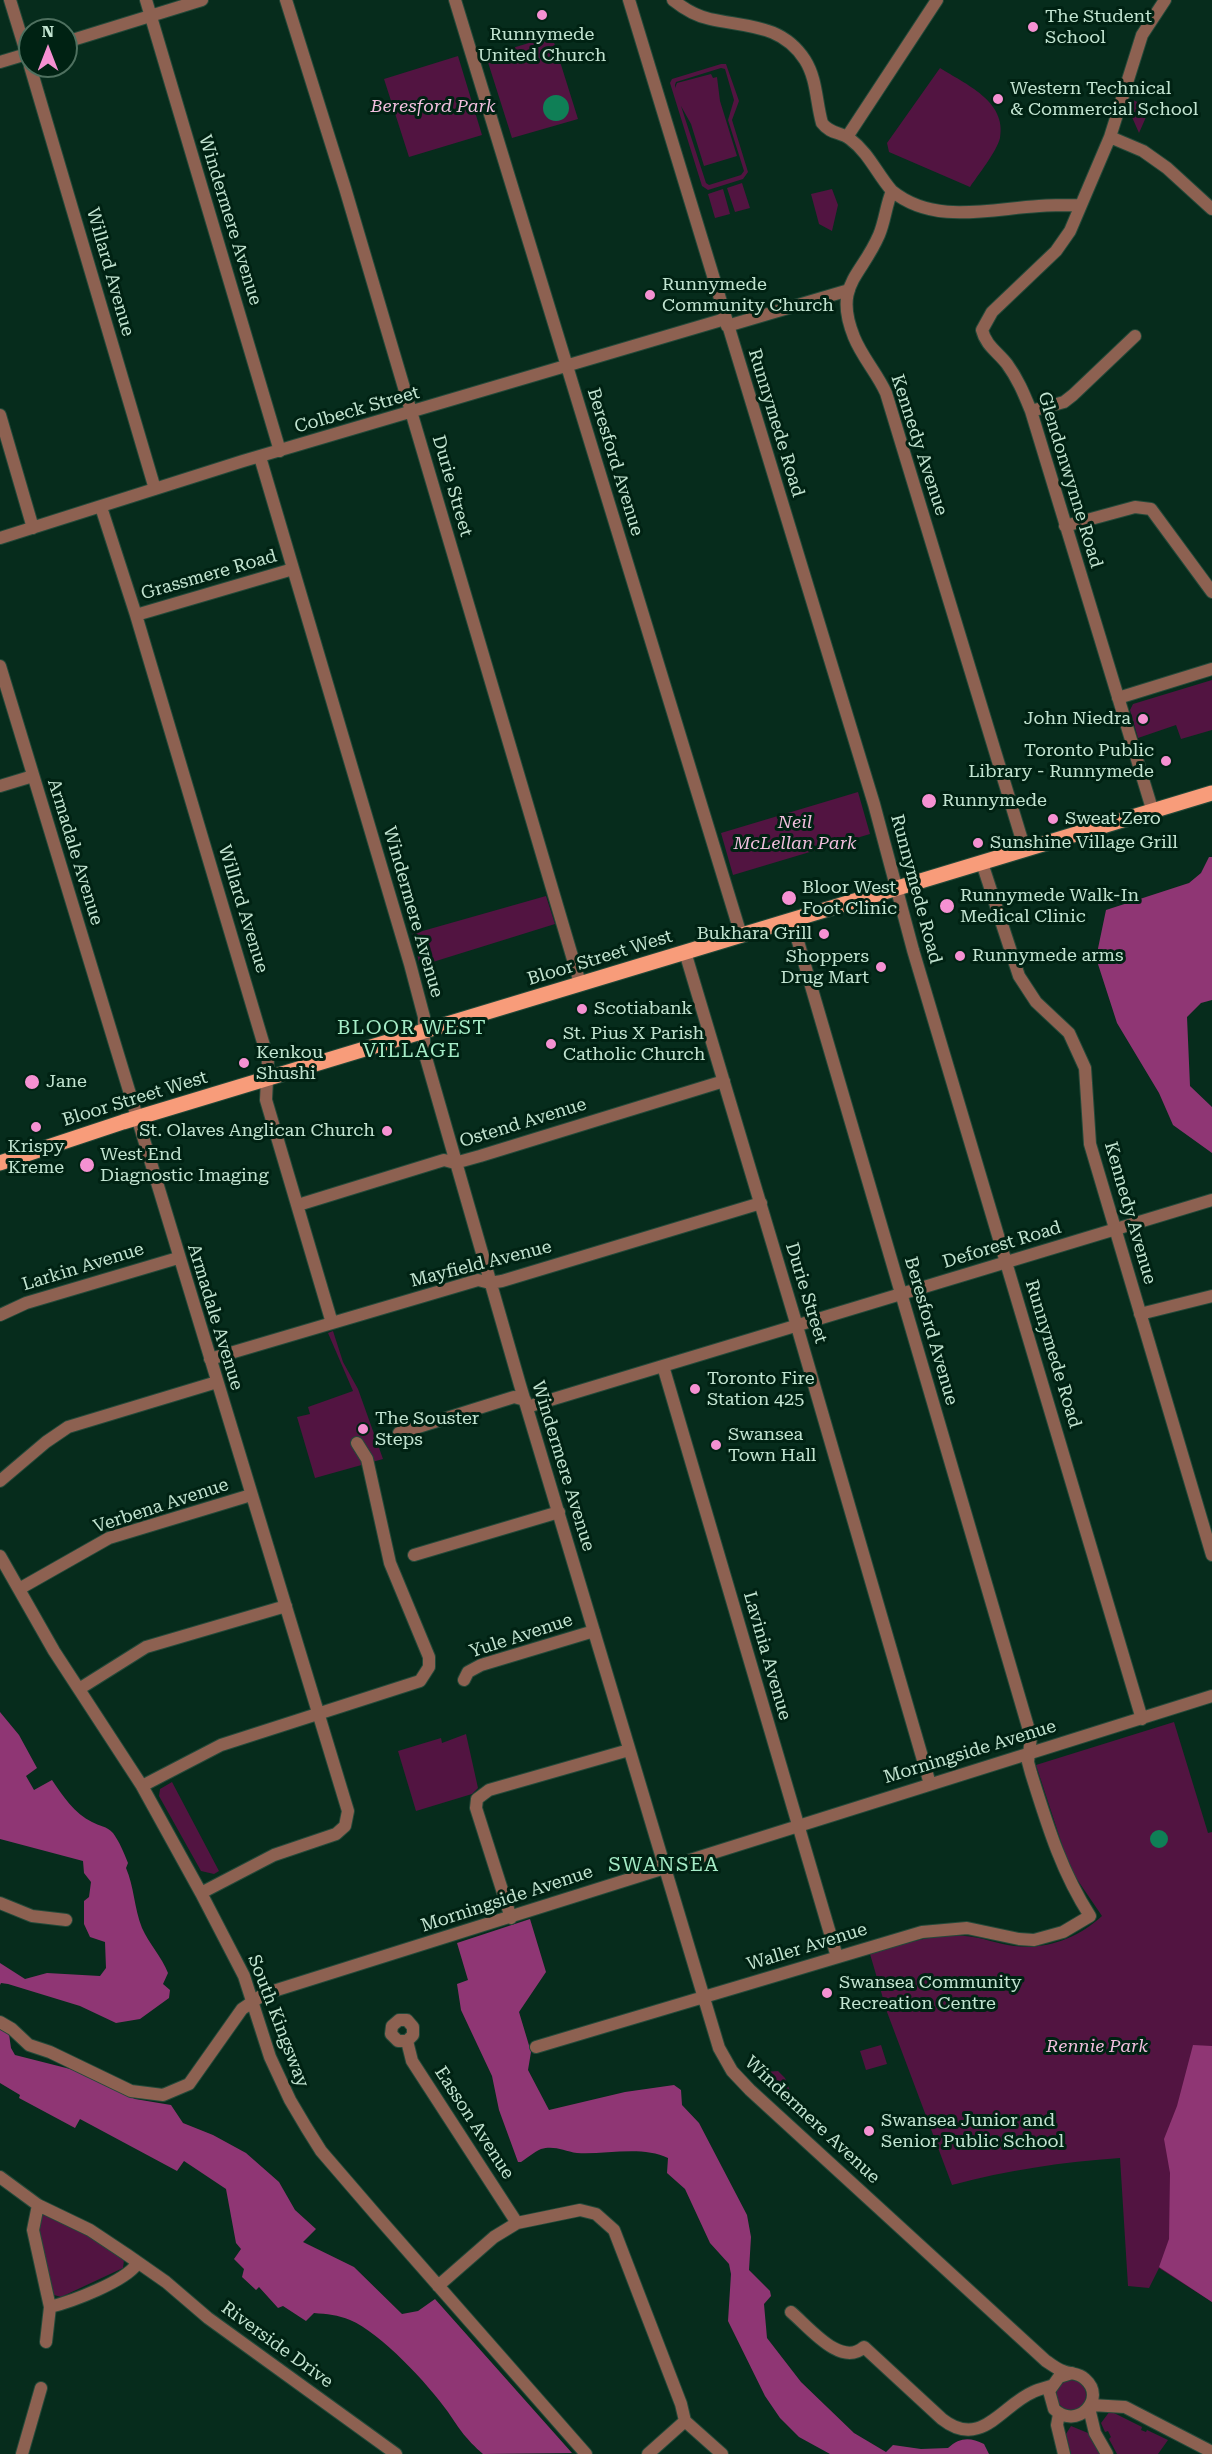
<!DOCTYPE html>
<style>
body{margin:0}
#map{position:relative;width:1212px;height:2454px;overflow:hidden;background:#062c1c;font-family:"Roboto Serif",serif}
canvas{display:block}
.north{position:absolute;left:18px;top:18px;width:60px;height:60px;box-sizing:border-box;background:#002213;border:2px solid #4e705f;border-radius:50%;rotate:0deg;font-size:16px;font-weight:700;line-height:24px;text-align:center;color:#c2e4d1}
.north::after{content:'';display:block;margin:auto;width:21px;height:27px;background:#f591d2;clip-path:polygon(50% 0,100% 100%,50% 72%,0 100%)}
</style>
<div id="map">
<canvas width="1212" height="2454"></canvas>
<div class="north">N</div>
</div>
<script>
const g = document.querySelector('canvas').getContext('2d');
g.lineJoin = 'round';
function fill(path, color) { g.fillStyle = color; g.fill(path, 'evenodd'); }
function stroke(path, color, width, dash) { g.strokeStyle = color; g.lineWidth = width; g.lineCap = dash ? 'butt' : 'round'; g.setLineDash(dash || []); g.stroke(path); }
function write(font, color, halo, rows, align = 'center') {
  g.font = font + ' "Roboto Serif",serif'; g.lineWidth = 6; g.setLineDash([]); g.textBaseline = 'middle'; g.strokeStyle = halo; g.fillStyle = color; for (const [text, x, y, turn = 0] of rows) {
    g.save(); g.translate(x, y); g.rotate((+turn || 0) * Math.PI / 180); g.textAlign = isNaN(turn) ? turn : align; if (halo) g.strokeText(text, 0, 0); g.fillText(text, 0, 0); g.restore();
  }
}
fill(new Path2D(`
 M 552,36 L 578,119 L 512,138 L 486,56 Z
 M 458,56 L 482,135 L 409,157 L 384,79 Z
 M 721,64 L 726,64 L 739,101 L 732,120 L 748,172 L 743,179 L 708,190 L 702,186 L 670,83 L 672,79 ZM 721,68 L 725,69 L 734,100 L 728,120 L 744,171 L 741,175 L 709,185 L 706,183 L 681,106 L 691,124 L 704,166 L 737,156 L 720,101 L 717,77 L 713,78 L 711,74 L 677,83 L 675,88 L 675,85 L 676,82 Z
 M 940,68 C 965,84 1007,101 1000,138 C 997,151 978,175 970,187 L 889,152 L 887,143 Z
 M 1131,99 L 1150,108 L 1139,133 L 1128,108 Z
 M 742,183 L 750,208 L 735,212 L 727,188 Z
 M 723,189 L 730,214 L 715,218 L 708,194 Z
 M 832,189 L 838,205 L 832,231 L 819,224 L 811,194 Z
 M 1212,680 L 1212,730 L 1181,739 L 1176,725 L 1138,738 L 1130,710 L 1133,704 Z
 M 858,792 L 870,834 L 733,875 L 721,833 Z
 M 546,896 L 555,924 L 420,966 L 412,934 Z
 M 333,1331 L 343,1362 L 358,1389 L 383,1459 L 315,1478 L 297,1417 L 310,1414 L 308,1407 L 353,1391 L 328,1333 Z
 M 1174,1722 L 1208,1833 L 1212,1832 L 1212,2302 L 1159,2268 L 1149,2288 L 1128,2286 L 1120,2158 C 1063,2162 1007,2170 952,2185 L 887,2012 L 870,1954 C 900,1945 933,1933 965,1936 C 982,1937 997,1944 1014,1946 C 1047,1950 1078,1938 1102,1916 L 1070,1869 L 1036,1765 Z
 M 466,1734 L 478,1788 L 472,1794 L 416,1811 L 398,1751 L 441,1738 L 442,1743 Z
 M 172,1782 L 219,1871 L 214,1874 L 201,1871 L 159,1796 L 160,1789 Z
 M 881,2045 L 887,2064 L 866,2070 L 860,2051 Z
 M 778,2071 L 785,2078 L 792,2096 L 786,2103 L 759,2081 L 764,2072 Z
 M 44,2214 L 73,2224 L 124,2260 L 123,2268 L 61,2297 L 54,2295 L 37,2222 Z
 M1056 2395a15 15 0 1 1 30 0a15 15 0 1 1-30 0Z
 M 1110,2411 L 1142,2427 L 1141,2430 L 1146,2432 L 1147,2430 L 1168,2440 L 1158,2454 L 1117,2454 L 1109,2439 L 1111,2437 L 1108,2431 L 1105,2432 L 1101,2423 Z
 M 1071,2426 L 1088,2433 L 1100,2454 L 1071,2454 L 1066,2434 Z`), '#521441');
fill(new Path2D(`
 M 1209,857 L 1212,857 L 1212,1000 L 1201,1003 L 1187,1017 L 1190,1086 L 1212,1107 L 1212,1153 L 1173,1125 L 1159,1093 L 1117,1023 L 1096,958 L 1106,910 L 1189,883 L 1201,873 Z
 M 0,1712 L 19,1735 L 37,1768 L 26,1776 L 34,1790 L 52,1780 C 62,1795 75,1814 92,1822 C 99,1826 107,1826 113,1833 C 119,1841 124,1853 128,1863 L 126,1868 C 134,1886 134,1908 142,1928 C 149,1944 162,1957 168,1973 L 163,1984 L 170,1990 L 169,1998 L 140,2019 L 116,2023 L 80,2006 L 8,1984 L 1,1983 L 0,1985 L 0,1963 L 25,1979 L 47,1973 L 100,1976 L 106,1968 L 105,1942 L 90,1937 L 84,1924 L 84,1901 L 89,1897 L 91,1882 L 84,1873 L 83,1861 L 0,1839 Z
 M 530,1919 L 546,1972 L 519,2012 L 531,2052 L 528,2070 L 549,2110 L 625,2092 L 674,2085 L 681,2090 L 682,2105 L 699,2123 L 747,2215 L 751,2237 L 749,2270 L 770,2291 L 771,2296 L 764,2304 L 767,2338 L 801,2382 L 854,2433 L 886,2452 L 893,2445 L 921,2449 L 948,2448 C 960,2437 970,2437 984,2444 L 989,2454 L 830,2454 L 799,2437 L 780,2418 L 765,2396 L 728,2321 L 731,2274 L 729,2264 L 710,2243 L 685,2189 L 667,2173 L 668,2158 C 642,2145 604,2155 577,2153 C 564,2151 554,2145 541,2149 C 534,2152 527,2158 521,2162 L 518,2162 L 499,2110 L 492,2076 L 461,2010 L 457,1984 L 468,1980 L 457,1943 Z
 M 0,2027 L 9,2034 L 11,2048 L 15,2055 L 78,2071 L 135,2099 L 171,2105 L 183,2123 L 213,2135 L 246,2153 L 279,2182 L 295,2210 L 316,2229 L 303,2242 L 354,2267 L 402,2314 L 418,2311 L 435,2299 L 572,2453 L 483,2454 C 466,2439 460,2430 448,2412 C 428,2384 381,2333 350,2320 C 338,2315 327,2314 314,2313 L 306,2321 L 283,2306 L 278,2308 L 259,2287 L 256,2290 L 242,2277 L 244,2269 L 234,2259 L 241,2249 L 236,2243 L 226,2189 L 184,2161 L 177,2171 L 80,2119 L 75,2128 L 19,2098 L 20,2095 L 0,2083 Z
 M 1193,2045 L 1212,2046 L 1212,2302 L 1159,2267 L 1169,2239 L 1170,2173 L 1164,2139 L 1177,2106 Z`), '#8f3674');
fill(new Path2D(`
 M543 108a13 13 0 1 1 26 0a13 13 0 1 1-26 0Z
 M1150 1839a9 9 0 1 1 18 0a9 9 0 1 1-18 0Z`), '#0f7f56');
const minor = new Path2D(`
 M 10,0 L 30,65
 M 146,0 L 280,451
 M 286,0 L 345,188 L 580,983
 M 455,0 L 741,935
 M 629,0 L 874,804 L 913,950 L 1142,1719
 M 673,0 C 683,8 696,16 710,19 C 746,27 782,24 805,60 C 817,79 816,102 822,123 C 830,134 841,132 850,139 C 869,153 877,174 892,191 C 886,205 885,221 879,235 C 861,277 833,285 854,337 C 862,357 877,373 886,393 L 1025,850
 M 66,42 L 202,0
 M 0,62 L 30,53
 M 30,66 L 155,489
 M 847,137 L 937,0
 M 1110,137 L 1143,151 L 1167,168 L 1212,209
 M 892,191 C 934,225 989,209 1039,206 C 1052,205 1066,205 1080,205
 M 727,326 L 849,290
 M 1031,411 L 1064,402 L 1073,395 L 1135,336
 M 0,415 L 33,528
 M 260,457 L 410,964 L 424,1017 L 424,1051 L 520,1385 L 719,2048 L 732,2071 L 750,2090 L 1046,2361 C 1051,2364 1057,2369 1063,2371 C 1070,2374 1079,2373 1085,2379 C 1108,2399 1076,2431 1054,2409 L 1049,2391 L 1059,2377 L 1072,2373
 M 101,507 L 136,615 L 268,1059 L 266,1100 L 332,1323
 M 1065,526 L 1135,507 L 1151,509 L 1212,592
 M 0,538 L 243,461 L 725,319
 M 136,615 L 293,569
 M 0,666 L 348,1811 L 345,1826 L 336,1834 L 274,1855 L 201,1893
 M 1118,698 L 1212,669
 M 0,786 L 33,776
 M 1153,812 L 1031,411 C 1024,394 1018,379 1007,364 C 998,352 986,346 982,330 L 992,312 L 1056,251 L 1070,231 L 1110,137 L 1142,35 L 1165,0
 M 982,863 L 1019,976 L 1036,1002 L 1069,1033 L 1085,1068 L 1090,1144 L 1212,1555
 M 685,952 L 794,1316 L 930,1784
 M 298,1205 L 444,1160 L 455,1163 L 480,1156 L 724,1081
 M 1140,1314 L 1212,1296
 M 0,1315 L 26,1303 L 178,1258
 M 210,1359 L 478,1280 L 490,1283 L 502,1281 L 761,1203
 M 663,1366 L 837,1957
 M 527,1407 L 1212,1200
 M 399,1433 L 514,1397 L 525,1400
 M 0,1481 L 46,1442 L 68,1427 L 217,1382
 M 414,1555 L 559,1512
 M 0,1556 L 54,1651 L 142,1786 L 201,1893 L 244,1976 L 270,2057 L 290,2100 L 306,2127 L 321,2151 L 377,2216 L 586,2454
 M 19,1589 L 109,1538 L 251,1495
 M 464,1680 L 468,1672 L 481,1665 L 594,1631
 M 79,1689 L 146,1647 L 286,1606
 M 142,1786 L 221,1745 L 420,1681 L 429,1667 L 429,1657 L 390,1563 L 367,1459 L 357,1443
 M 0,1903 L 32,1916 L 66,1920
 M 511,1918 L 476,1808 L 477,1799 L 489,1790 L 629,1750
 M 0,2022 L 12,2029 L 29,2045 L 50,2052 L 131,2091 L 163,2095 L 189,2084 L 242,2009 L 264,1994 L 1212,1696
 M 407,2041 L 398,2041 L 391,2034 L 392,2026 L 399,2020 L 407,2020 L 413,2027 L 413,2035 L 407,2041 L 412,2061 L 517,2223
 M 536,2047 L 922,1932 L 967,1928 L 1019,1939 L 1034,1940 L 1063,1932 L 1090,1916 C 1061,1871 1047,1824 1031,1773 L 1028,1762 L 1031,1737 L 792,921
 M 0,2177 L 38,2205 L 90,2230 L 126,2254 L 166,2282 L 208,2318 L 396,2454
 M 38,2205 L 33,2230 L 50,2307 L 46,2342
 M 438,2286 L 494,2237 L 517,2223 L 580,2210 L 596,2214 L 614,2230 L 681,2404 L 685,2421
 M 50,2307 C 73,2301 124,2282 137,2264
 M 791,2312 C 809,2327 841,2368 864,2347 L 942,2419 C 981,2450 1002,2405 1033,2392 C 1039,2389 1045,2388 1051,2386
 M 1091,2405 L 1125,2407 L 1212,2452
 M 1089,2408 L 1095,2433 L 1107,2454
 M 1059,2414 L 1057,2425 L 1064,2454
 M 685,2421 L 722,2454
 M 22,2454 L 41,2388
 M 648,2454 L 685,2421`);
const major = new Path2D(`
 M 0,1163 L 123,1122 L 1212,793`);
stroke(minor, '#244939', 14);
stroke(major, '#244939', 17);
stroke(minor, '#8d6151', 12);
stroke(major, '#f89c7a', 15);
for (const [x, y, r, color] of [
 [542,15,6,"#f591d2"],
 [1033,27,6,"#f591d2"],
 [998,99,6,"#f591d2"],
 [650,295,6,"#f591d2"],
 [1143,719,6,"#f591d2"],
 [1166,761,6,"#f591d2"],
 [929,801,8,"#f591d2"],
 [1053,819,6,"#f591d2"],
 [978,843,6,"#f591d2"],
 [789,898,8,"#f591d2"],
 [947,906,8,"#f591d2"],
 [824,934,6,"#f591d2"],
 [960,956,6,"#f591d2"],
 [881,967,6,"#f591d2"],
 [582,1009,6,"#f591d2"],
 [551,1044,6,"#f591d2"],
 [244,1063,6,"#f591d2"],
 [32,1082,8,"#f591d2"],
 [36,1127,6,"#f591d2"],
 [387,1131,6,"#f591d2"],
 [87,1165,8,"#f591d2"],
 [695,1389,6,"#f591d2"],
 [363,1429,6,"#f591d2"],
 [716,1445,6,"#f591d2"],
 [827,1993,6,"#f591d2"],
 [869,2131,6,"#f591d2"]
]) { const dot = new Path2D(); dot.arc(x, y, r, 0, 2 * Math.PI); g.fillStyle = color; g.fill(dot); stroke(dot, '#002213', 2); }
write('18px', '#c2e4d1', '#002213', [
 ["The Student",1045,17],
 ["School",1045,38],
 ["Runnymede",542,35,"center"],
 ["United Church",542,56,"center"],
 ["Western Technical",1010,89],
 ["& Commercial School",1010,110],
 ["Runnymede",662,285],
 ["Community Church",662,306],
 ["John Niedra",1131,719,"right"],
 ["Toronto Public",1154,751,"right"],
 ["Library - Runnymede",1154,772,"right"],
 ["Runnymede",942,801],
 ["Sweat Zero",1065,819],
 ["Sunshine Village Grill",990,843],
 ["Bloor West",802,888],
 ["Foot Clinic",802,909],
 ["Runnymede Walk-In",960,896],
 ["Medical Clinic",960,917],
 ["Bukhara Grill",812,934,"right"],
 ["Runnymede arms",972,956],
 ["Shoppers",869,957,"right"],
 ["Drug Mart",869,978,"right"],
 ["Scotiabank",594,1009],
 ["St. Pius X Parish",563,1034],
 ["Catholic Church",563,1055],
 ["Kenkou",256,1053],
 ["Shushi",256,1074],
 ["Jane",46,1082],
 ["St. Olaves Anglican Church",375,1131,"right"],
 ["Krispy",36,1147,"center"],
 ["Kreme",36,1168,"center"],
 ["West End",100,1155],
 ["Diagnostic Imaging",100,1176],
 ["Toronto Fire",707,1379],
 ["Station 425",707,1400],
 ["The Souster",375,1419],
 ["Steps",375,1440],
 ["Swansea",728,1435],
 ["Town Hall",728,1456],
 ["Swansea Community",839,1983],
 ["Recreation Centre",839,2004],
 ["Swansea Junior and",881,2121],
 ["Senior Public School",881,2142]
], 'left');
write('italic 18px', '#f1bfde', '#002213', [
 ["Beresford Park",433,107],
 ["Neil",795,823],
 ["McLellan Park",795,844],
 ["Rennie Park",1097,2047]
]);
write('18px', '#c2e4d1', '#002213', [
 ["Windermere Avenue",230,220,73],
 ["Willard Avenue",110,272,74],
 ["Colbeck Street",357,410,-16],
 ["Runnymede Road",776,423,73],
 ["Kennedy Avenue",919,445,72],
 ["Beresford Avenue",615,462,73],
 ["Glendonwynne Road",1070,480,73],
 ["Durie Street",452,486,74],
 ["Grassmere Road",209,575,-16],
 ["Armadale Avenue",75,852,73],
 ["Runnymede Road",916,889,75],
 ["Willard Avenue",243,909,73],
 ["Windermere Avenue",413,912,74],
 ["Bloor Street West",600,958,-17],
 ["Bloor Street West",135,1099,-17],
 ["Ostend Avenue",523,1123,-17],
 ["Kennedy Avenue",1130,1213,74],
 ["Deforest Road",1002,1245,-17],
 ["Mayfield Avenue",481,1264,-14],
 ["Larkin Avenue",83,1267,-17],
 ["Durie Street",806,1293,73],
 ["Armadale Avenue",215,1317,73],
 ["Beresford Avenue",931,1331,74],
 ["Runnymede Road",1053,1354,73],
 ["Windermere Avenue",563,1466,73],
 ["Verbena Avenue",161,1506,-18],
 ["Yule Avenue",521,1636,-18],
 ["Lavinia Avenue",767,1656,74],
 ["Morningside Avenue",970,1752,-17],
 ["Morningside Avenue",507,1899,-18],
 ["Waller Avenue",807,1947,-17],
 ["South Kingsway",278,2021,69],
 ["Windermere Avenue",812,2120,43],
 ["Easson Avenue",474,2123,57],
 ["Riverside Drive",277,2345,36]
]);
g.letterSpacing = '1.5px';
write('20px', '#a5ecc7', '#002213', [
 ["BLOOR WEST",412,1028],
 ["VILLAGE",412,1051],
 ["SWANSEA",664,1865]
]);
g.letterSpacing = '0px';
</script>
